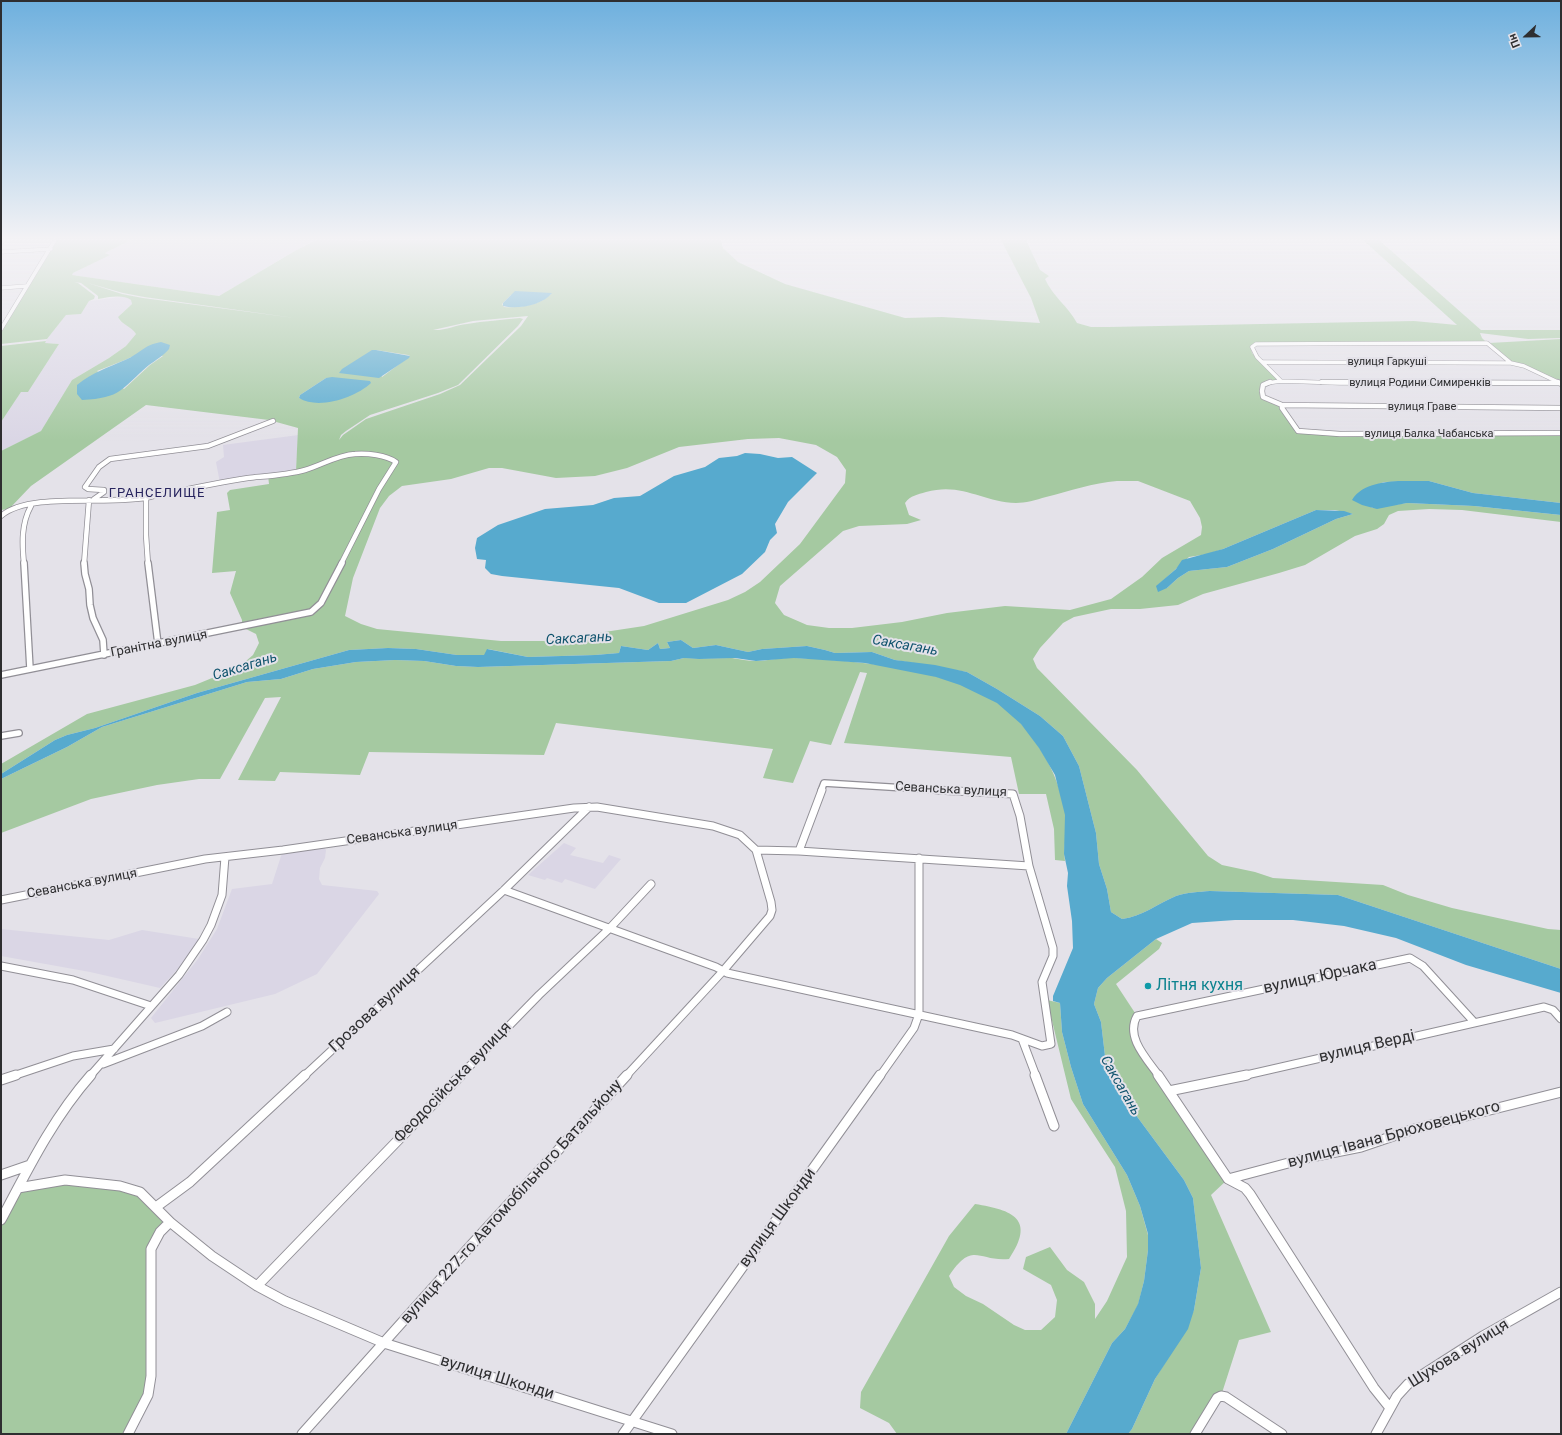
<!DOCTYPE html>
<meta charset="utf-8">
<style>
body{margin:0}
#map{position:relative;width:1562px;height:1435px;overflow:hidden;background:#e4e2e9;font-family:Roboto,sans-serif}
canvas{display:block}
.frame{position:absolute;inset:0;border:2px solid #2e2e30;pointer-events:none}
.north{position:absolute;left:1506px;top:16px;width:40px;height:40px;-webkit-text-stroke:3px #e4e2e9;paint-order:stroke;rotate:248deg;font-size:11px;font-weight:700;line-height:16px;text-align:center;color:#2e2e30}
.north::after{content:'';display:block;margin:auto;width:14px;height:18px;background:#2e2e30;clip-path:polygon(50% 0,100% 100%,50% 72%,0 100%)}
</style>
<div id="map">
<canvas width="1562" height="1435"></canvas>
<div class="frame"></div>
<div class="north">Пн</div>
</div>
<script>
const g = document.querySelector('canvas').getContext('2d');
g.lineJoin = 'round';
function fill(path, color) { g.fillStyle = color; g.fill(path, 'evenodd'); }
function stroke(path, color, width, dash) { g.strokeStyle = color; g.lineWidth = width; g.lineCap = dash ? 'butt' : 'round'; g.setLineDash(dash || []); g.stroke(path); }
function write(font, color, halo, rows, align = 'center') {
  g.font = font + ' Roboto,sans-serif'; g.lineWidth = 4; g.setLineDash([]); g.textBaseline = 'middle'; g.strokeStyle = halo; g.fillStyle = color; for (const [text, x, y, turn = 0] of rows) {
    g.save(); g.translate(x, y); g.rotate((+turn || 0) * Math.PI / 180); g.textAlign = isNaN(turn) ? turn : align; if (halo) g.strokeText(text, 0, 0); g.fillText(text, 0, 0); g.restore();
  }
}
fill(new Path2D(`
 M 131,240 L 316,240 L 293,252 L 219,296 L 71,275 L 73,273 L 110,254 L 105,253 Z
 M 120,297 L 128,297 L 131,300 L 132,304 L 121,314 L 119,320 L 133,329 L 136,334 L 133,339 L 126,346 L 109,358 L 72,380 L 41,431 L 1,451 L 1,422 L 21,392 L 28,392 L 59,344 L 44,343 L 47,339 L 66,315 L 81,314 L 89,301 Z
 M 298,435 L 296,471 L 220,483 L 216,462 L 224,457 L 223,445 Z
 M 564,843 L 576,848 L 570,855 L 603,863 L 609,855 L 621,859 L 595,889 L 565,879 L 562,883 L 547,878 L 545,880 L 528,875 Z
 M 322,845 L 326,850 L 325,858 L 320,868 L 319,879 L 322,885 L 377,891 L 379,894 L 317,974 L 275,994 L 155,1023 L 151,1018 L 198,959 L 217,929 L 232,889 L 272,884 L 283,850 Z
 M 1,929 L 109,940 L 142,930 L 199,939 L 189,957 L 160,988 L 90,972 L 1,956 Z`), '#dad6e5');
fill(new Path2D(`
 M 55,240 L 131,240 L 105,253 L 110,255 L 73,273 L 72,275 L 219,296 L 293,252 L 316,240 L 349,240 L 360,241 L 376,240 L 721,240 L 723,248 L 738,262 L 785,284 L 905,318 L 942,317 L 1040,323 L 1031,298 L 1001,240 L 1026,240 L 1040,270 L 1049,276 L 1045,279 C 1053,297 1068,306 1077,323 L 1091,327 L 1108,327 L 1414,321 L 1457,325 L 1363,240 L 1379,240 L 1481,330 L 1561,330 L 1561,338 L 1528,339 L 1480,333 L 1482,338 L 1487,343 L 1256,344 L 1251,347 L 1252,353 L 1277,379 L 1277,380 L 1262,385 C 1255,405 1271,397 1279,405 C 1285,412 1290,422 1295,429 L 1294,431 L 1304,434 L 1561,434 L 1561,503 L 1473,493 L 1429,481 L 1384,482 L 1363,490 L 1372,508 L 1407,503 L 1474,506 L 1561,515 L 1561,522 L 1462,510 L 1429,509 L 1398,511 L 1389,515 L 1384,524 L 1377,529 L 1355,536 L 1305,565 L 1279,573 L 1203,594 L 1178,605 L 1140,609 L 1111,609 L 1074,617 L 1063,623 L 1040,648 L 1033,659 L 1037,668 L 1137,770 L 1208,856 L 1222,865 L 1255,872 L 1273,878 L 1383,885 L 1408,895 L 1452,908 L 1548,929 L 1561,930 L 1561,969 L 1338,895 L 1210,891 C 1199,892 1187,892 1176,896 C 1159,903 1141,917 1122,919 L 1111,912 L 1107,889 L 1099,864 L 1096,833 L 1079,766 L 1063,736 L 1040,716 L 997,689 L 967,672 L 895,660 L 872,652 L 835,653 L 825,650 L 807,646 L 762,649 L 748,652 L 716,645 L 693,648 L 681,640 L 667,642 L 670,648 L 660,649 L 658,643 L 648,650 L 621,646 L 619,653 L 595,655 L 528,657 L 488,649 L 485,655 L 457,655 L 416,649 L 388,648 L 349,650 L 197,693 L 95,728 L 67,735 L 55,740 L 1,774 L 1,764 L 87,714 L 195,685 L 239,667 L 253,655 L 259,643 L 256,634 L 242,627 L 242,620 L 230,593 L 236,571 L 212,573 L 217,512 L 230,510 L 227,493 L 230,490 L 269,484 L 268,475 L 296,471 L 298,428 L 269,420 L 146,405 L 31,486 L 9,509 L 1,510 L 1,451 L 41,431 L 72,380 L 109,358 L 126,346 L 136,334 C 131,326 122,325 118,317 L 132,304 L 131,300 C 123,294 108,297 98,299 L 98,296 L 81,283 L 74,282 L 78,283 L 95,296 L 94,299 L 89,301 L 81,314 L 66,315 L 47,339 L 1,344 L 1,332 L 28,287 L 30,286 L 26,286 ZM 88,283 L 123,293 L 144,297 L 295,318 L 143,298 L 122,294 ZM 551,294 C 540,305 520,308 504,307 L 502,304 L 511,295 ZM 528,316 L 521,326 L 460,385 L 440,394 L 366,419 L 343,435 L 339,440 L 341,435 L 346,431 L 370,415 L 438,393 L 458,385 L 518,326 L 523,319 L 520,318 C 502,320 484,321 467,324 C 456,325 444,331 433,330 L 473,321 ZM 376,350 L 408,355 L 410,356 L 382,377 ZM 138,354 L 163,356 L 150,365 L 124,389 L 97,371 L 125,360 ZM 326,378 L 336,400 L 312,402 L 299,398 L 300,395 ZM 779,438 L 816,445 L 837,457 L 846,470 L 845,483 L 800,544 L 760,582 L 745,592 L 728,600 L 644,626 L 545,641 L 501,641 L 377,629 L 361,624 L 345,616 L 353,578 L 380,508 L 389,496 L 402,486 L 451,479 L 489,468 L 502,468 L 556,478 L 595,476 L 627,468 L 679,447 L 748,439 ZM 1117,481 L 1138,481 L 1190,501 L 1200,518 L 1202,527 L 1201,535 L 1162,558 L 1142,577 L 1111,599 L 1070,610 L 1005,606 L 947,613 L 902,622 L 852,628 L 829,628 L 807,625 L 784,615 L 775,603 L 780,586 L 843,531 L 859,526 L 907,524 L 921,520 L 909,515 L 905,503 C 911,495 917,495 926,492 C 962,482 982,502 1016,503 C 1025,503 1036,500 1046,497 C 1070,491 1093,483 1117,481 ZM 1316,510 L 1335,510 L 1353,514 L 1336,519 L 1273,549 L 1227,567 L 1189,571 L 1178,578 L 1167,588 L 1157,586 L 1189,557 L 1208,554 L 1223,549 Z
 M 1561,339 L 1561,383 L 1512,362 L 1489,343 Z
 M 46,341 L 45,343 L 59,344 L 28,392 L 21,392 L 1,422 L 1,346 Z
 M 684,658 C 700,659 716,658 732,658 C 740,659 748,661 756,661 C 769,661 782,657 795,658 C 855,660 947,669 997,702 C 1020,717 1044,750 1054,775 C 1059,787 1066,809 1066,822 C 1067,835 1063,848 1065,861 L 1055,860 L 1054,829 L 1046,794 L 1019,794 L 1011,757 L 844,743 L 867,673 L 860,672 L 831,745 L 810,741 L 793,783 L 763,778 L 773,749 L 556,723 L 544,755 L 369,752 L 360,775 L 280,772 L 275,781 L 238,780 L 281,697 L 265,698 L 220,779 L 199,779 L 157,785 L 91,799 L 1,833 L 1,779 L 67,747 L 102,727 L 247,682 L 281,679 L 313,669 L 356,662 L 395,660 L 424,661 L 456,666 L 478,667 L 671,661 Z
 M 1156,939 L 1162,943 L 1159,949 L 1116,984 L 1137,1016 L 1133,1034 L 1228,1179 L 1211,1195 L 1271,1332 L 1239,1340 L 1221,1396 L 1195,1434 L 1128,1434 L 1132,1429 L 1155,1379 L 1169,1356 L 1194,1310 L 1201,1268 L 1193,1198 L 1184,1180 L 1124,1099 L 1113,1081 L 1105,1056 L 1101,1022 L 1094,1004 L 1098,988 L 1107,978 Z
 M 1047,1000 L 1060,1003 L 1062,1032 L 1071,1067 L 1083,1104 L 1127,1175 L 1140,1206 L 1148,1235 L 1148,1250 L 1144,1281 L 1138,1305 L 1125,1329 L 1112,1343 L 1066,1434 L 897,1434 L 889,1423 L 860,1408 L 861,1392 L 949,1236 L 975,1204 C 1013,1210 1036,1219 1009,1259 C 978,1262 973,1240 949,1276 L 954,1287 L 966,1296 L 983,1304 L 1014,1325 L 1025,1330 L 1041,1330 L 1055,1317 L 1057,1300 L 1051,1285 L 1023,1269 L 1026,1257 L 1050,1247 L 1067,1270 L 1084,1282 L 1095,1304 L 1095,1319 L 1107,1301 L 1127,1257 L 1126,1211 L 1115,1167 L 1071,1099 Z
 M 48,1183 L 140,1192 L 170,1222 L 154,1241 L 151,1376 L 128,1434 L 1,1434 L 1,1220 L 18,1188 Z`), '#a5c9a1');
fill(new Path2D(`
 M 515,291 L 552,293 C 543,305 517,310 503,306 L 503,303 Z
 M 161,342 L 170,345 L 169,349 C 163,356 156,360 149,365 C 121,389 122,398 82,400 L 77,394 L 77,385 C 93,372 107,368 125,360 C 140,354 143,345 161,342 Z
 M 372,350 L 376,350 L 410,356 L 409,358 L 379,378 L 339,373 L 342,369 Z
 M 332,377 L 370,381 L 371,383 C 355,398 318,410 299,398 L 300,395 L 326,378 Z
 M 745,453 L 760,454 L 778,458 L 792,457 L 817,473 L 788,502 L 775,524 L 777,533 L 770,540 L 765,552 L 742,574 L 686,603 L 659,603 L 619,588 L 502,576 L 491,574 L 485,568 L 486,560 L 477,559 L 475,548 L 477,538 L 498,525 L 545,509 L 593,505 L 614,498 L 640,496 L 674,476 L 705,467 L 719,458 L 737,456 Z
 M 1405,481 L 1429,481 L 1473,493 L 1561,503 L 1561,515 L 1474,506 L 1407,503 L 1377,509 L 1362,505 L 1352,500 C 1362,483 1388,481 1405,481 Z
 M 1316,510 L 1344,511 L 1353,514 L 1336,519 L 1273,549 L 1227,567 L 1189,571 L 1178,578 L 1167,588 L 1158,592 L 1156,586 L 1176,569 L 1182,560 L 1223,549 Z
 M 681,640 L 693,648 L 716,645 L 748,652 L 762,649 L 807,646 L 825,650 L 835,653 L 872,652 L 895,660 L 935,665 L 967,672 L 997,689 L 1040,716 L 1063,736 L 1079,766 L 1096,833 L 1099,864 L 1107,889 L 1111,912 L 1122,919 C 1141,917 1159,903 1176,896 C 1187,892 1199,892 1210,891 L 1338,895 L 1561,969 L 1561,993 L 1466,965 L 1396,938 L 1344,926 L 1293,920 L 1235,920 L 1192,923 L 1156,939 L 1107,978 L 1098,988 L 1094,1004 L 1101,1022 L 1105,1056 L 1113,1081 L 1124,1099 L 1184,1180 L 1193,1198 L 1201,1268 L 1194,1310 L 1188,1329 L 1155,1379 L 1132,1429 L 1128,1434 L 1066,1434 L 1112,1343 L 1125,1329 L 1138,1304 L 1144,1281 L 1148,1250 L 1148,1234 L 1140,1206 L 1127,1175 L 1083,1104 L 1071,1067 L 1062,1032 L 1060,1003 L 1053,1001 L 1053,996 L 1073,948 L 1072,921 L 1067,886 L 1068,873 L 1064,854 L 1065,815 L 1055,775 L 1039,748 L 1021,724 L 997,703 L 960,685 L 936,677 L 865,663 L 794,658 L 756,661 L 735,658 L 699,659 L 684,658 L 671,661 L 478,667 L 456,666 L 424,661 L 395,660 L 356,662 L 313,669 L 281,679 L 247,682 L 102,727 L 67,747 L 1,779 L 1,774 L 55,740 L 67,735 L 95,728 L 197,693 L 349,650 L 388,648 L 416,649 L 457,655 L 484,655 L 487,649 L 528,657 L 595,655 L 619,653 L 621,646 L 648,650 L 658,643 L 660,649 L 670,648 L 667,642 Z`), '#57aace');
const minorFar4 = new Path2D(`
 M 1,243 L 4,240
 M 1,252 L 51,249
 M 1,288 L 26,286
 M 1,329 L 55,240
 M 1263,362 L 1511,363
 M 1281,381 L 1340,383 L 1558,383
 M 1267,383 L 1281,381 L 1257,357 L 1252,347 L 1256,344 L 1487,343 L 1511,363 L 1524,366 L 1560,383`);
const minorFar3 = new Path2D(`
 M 1270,382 L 1263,385 L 1262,391 L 1263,397 L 1282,405 L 1282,408 L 1298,431 L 1340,434 L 1561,433
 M 1322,382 L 1558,383
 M 1558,382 L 1561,384
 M 1282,405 L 1561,408
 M 146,498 L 146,535 L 148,564
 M 94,499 L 104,492 L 104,490 L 88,489 L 85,487 L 99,467 L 110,459 L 208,446 L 273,421
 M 1,516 C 30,491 112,506 150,497 C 183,490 215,483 248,478 C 267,476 287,475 305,470 C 322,465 337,455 355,454 C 367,453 386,455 396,462 L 379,489 L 341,564
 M 24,564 C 22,544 21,524 31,506
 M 84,564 L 89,500`);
const minorFar2 = new Path2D(`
 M 24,563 L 30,669
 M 84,563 L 85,574 L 89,589 L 90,605 L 93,618 L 103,640 L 104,655
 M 148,563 L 158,644
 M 1,675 L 311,612 L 321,603 L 342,563
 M 1,736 L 19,733
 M 821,791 L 824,783 L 954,791`);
const minorFar1 = new Path2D(`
 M 799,851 L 822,790
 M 504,890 L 716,967 L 727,973 L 1012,1035 L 1042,1046 L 1051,1044 L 1042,982 L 1053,956 L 1053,948 L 1029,866 L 1020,816 L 1013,794 L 936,790
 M 1,900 L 205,859 L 283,850 L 574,808 L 597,807 L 713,826 L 740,835 L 756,850 L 799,851 L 1029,866
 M 1,966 L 73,980 L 151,1006
 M 1022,1039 L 1036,1076
 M 103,1064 L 202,1026 L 227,1012
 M 13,1076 L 73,1056 L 114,1049
 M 90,1076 L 179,975 L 203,940 L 211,925 L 222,895 L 225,857
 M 304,1076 L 504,890 L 589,807
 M 460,1076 L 539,995 L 610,928 L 651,884
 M 626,1076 L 723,971 L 770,916 L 772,910 L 771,902 L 756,850
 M 880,1076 L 914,1028 L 919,1014 L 919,858
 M 1159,1076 C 1147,1059 1125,1037 1137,1016 L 1410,958 L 1423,966 L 1474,1022
 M 1242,1076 L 1544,1007 L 1553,1010 L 1561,1019`);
const minor = new Path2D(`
 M 1035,1075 L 1054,1126
 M 1158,1075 L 1228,1179 L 1245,1188 L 1250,1194 L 1374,1388 L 1390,1408
 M 1,1080 L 16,1075
 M 1169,1091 L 1247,1075
 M 1,1175 L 30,1165
 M 1228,1179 L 1311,1157 L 1361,1147 L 1414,1129 L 1561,1092
 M 18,1188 L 65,1180 L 120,1186 L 140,1192 L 170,1222 L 212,1256 L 257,1286 L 285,1301 L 384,1343 L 672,1434
 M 156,1207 L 190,1182 L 305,1075
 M 1,1220 C 28,1169 53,1118 91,1075
 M 257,1286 L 461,1075
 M 128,1434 L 148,1395 L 151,1376 L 151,1249 L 160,1232 L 170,1222
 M 302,1434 L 473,1243 L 627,1075
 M 623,1434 L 880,1075
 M 1195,1434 L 1217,1398 L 1221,1396 L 1226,1397 L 1282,1434
 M 1376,1434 L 1397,1396 L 1408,1384 L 1483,1336 L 1561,1292`);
stroke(minorFar4, '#918f96', 4.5);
stroke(minorFar3, '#918f96', 6);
stroke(minorFar2, '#918f96', 8);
stroke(minorFar1, '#918f96', 9);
stroke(minor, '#918f96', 11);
stroke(minorFar4, '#fff', 3.5);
stroke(minorFar3, '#fff', 4.5);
stroke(minorFar2, '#fff', 5.5);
stroke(minorFar1, '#fff', 7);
stroke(minor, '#fff', 9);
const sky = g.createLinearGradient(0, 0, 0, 441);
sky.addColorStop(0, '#6eb0de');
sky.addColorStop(0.54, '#f3f2f5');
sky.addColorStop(1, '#f3f2f500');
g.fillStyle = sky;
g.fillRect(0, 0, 1562, 441);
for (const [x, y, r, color] of [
 [1148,986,4,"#0f9aa8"]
]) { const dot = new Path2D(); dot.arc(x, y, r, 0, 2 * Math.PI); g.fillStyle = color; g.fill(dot); stroke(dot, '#e4e2e9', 1.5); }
write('11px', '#2e2e30', '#e4e2e9', [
 ["вулиця Гаркуші",1387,362],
 ["вулиця Родини Симиренків",1420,383],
 ["вулиця Граве",1422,407],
 ["вулиця Балка Чабанська",1429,434]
]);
g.letterSpacing = '1px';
write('13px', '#28255f', '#e4e2e9', [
 ["ГРАНСЕЛИЩЕ",157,494]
]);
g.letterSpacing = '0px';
write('13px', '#2e2e30', '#e4e2e9', [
 ["Гранітна вулиця",159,644,-11],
 ["Севанська вулиця",951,790,3],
 ["Севанська вулиця",402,833,-8],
 ["Севанська вулиця",82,884,-11]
]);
write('italic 14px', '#0f536d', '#e4e2e9', [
 ["Саксагань",579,639,-3],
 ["Саксагань",905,646,10],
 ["Саксагань",245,667,-17],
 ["Саксагань",1120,1086,60]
]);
write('16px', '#2e2e30', '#e4e2e9', [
 ["вулиця Юрчака",1320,977,-12],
 ["Грозова вулиця",375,1010,-43],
 ["вулиця Верді",1367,1047,-13],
 ["Феодосійська вулиця",453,1083,-46],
 ["вулиця Івана Брюховецького",1394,1135,-15],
 ["вулиця 227-го Автомобільного Батальйону",512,1202,-48],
 ["вулиця Шконди",778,1218,-54],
 ["Шухова вулиця",1459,1354,-32],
 ["вулиця Шконди",497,1378,17]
]);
write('16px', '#0d838f', '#e4e2e9', [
 ["Літня кухня",1156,986]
], 'left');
</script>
